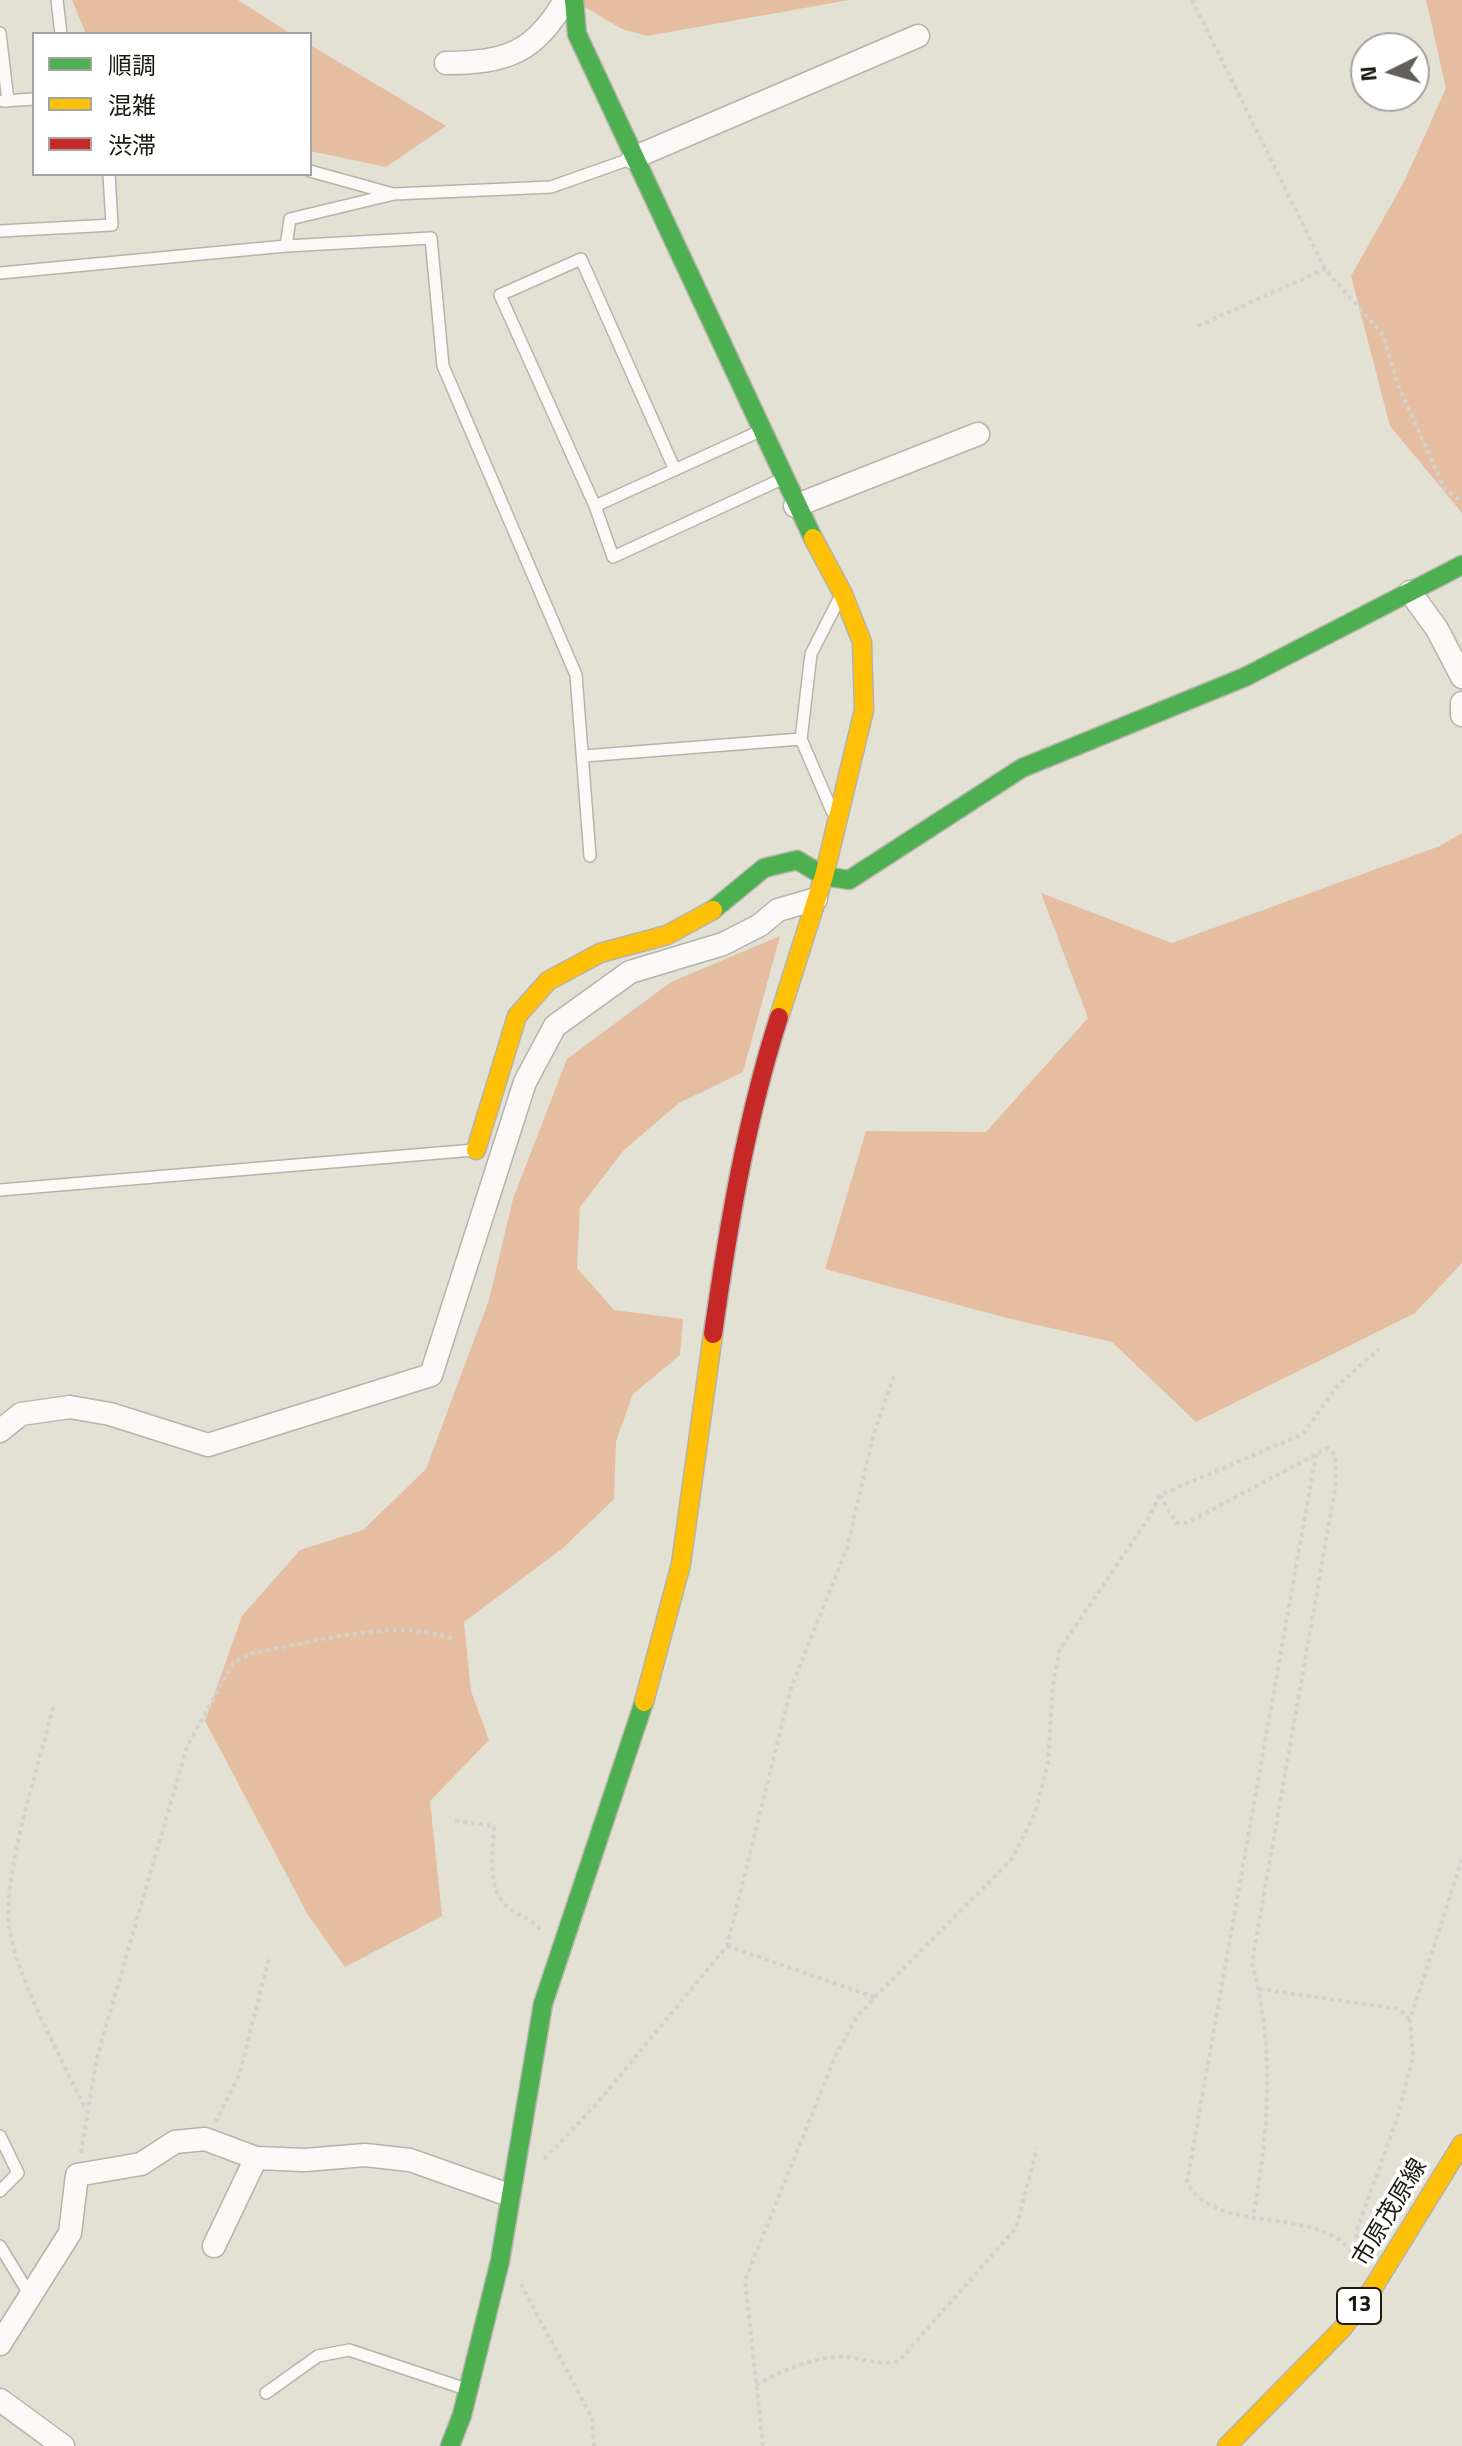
<!DOCTYPE html>
<meta charset="utf-8">
<style>
body{margin:0}
#map{position:relative;width:1462px;height:2446px;overflow:hidden;background:#e3e1d4;font-family:"Titillium Web","Noto Sans JP",sans-serif}
canvas{display:block}
.legend{position:absolute;left:32px;top:32px;width:280px;height:144px;box-sizing:border-box;background:#fff;border:2px solid #a4a4a0;margin:0;padding:10px 14px;list-style:none;font-size:24px;color:#1c1b12}
.legend li{display:flex;align-items:center;gap:16px;height:40px}
.legend b{width:40px;border:2px solid #a4a4a0}
.north{position:absolute;left:1350px;top:32px;width:80px;height:80px;box-sizing:border-box;background:#fff;border:2px solid #a4a4a0;border-radius:50%;rotate:265deg;font-size:22px;font-weight:700;line-height:32px;text-align:center;color:#1c1b12}
.north::after{content:'';display:block;margin:auto;width:28px;height:36px;background:#626056;clip-path:polygon(50% 0,100% 100%,50% 72%,0 100%)}
</style>
<div id="map">
<canvas width="1462" height="2446"></canvas>
<ul class="legend">
<li><b style="height:10px;background:#4caf50"></b>順調</li>
<li><b style="height:10px;background:#ffc107"></b>混雑</li>
<li><b style="height:10px;background:#c62828"></b>渋滞</li>
</ul>
<div class="north">N</div>
</div>
<script>
const g = document.querySelector('canvas').getContext('2d');
g.lineJoin = 'round';
function fill(path, color) { g.fillStyle = color; g.fill(path, 'evenodd'); }
function stroke(path, color, width, dash) { g.strokeStyle = color; g.lineWidth = width; g.lineCap = dash ? 'butt' : 'round'; g.setLineDash(dash || []); g.stroke(path); }
function write(font, color, halo, rows, align = 'center') {
  g.font = font + ' "Titillium Web","Noto Sans JP",sans-serif'; g.lineWidth = 7; g.setLineDash([]); g.textBaseline = 'middle'; g.strokeStyle = halo; g.fillStyle = color; for (const [text, x, y, turn = 0] of rows) {
    g.save(); g.translate(x, y); g.rotate((+turn || 0) * Math.PI / 180); g.textAlign = isNaN(turn) ? turn : align; if (halo) g.strokeText(text, 0, 0); g.fillText(text, 0, 0); g.restore();
  }
}
fill(new Path2D(`
 M 72,0 L 238,0 L 291,34 L 86,34 Z
 M 573,0 L 849,0 L 647,36 L 622,29 Z
 M 1426,0 L 1462,0 L 1462,513 L 1390,426 L 1351,276 L 1404,182 L 1446,88 Z
 M 310,45 L 446,126 L 386,167 L 310,151 Z
 M 1462,833 L 1462,1263 L 1415,1313 L 1196,1422 L 1112,1342 L 1007,1318 L 825,1269 L 866,1131 L 986,1132 L 1088,1018 L 1041,893 L 1172,943 L 1440,846 Z
 M 780,936 L 743,1072 L 679,1103 L 624,1150 L 580,1207 L 577,1268 L 614,1310 L 683,1319 L 680,1355 L 633,1394 L 616,1441 L 614,1499 L 563,1548 L 464,1622 L 471,1691 L 489,1740 L 430,1801 L 442,1916 L 345,1967 L 308,1915 L 205,1721 L 242,1616 L 300,1550 L 363,1530 L 426,1469 L 489,1300 L 513,1199 L 567,1059 L 671,982 Z`), '#e5bda1');
const lane = new Path2D(`
 M 57,0 L 61,34
 M 0,33 L 8,101
 M 3,101 L 34,99
 M 310,171 L 393,194
 M 0,231 L 112,225 L 109,174
 M 286,246 L 290,219 L 394,194 L 551,187 L 633,158
 M 0,273 L 286,246 L 431,238 L 443,366 L 576,675 L 590,856
 M 758,432 L 595,506 L 613,557 L 782,479
 M 595,506 L 500,295 L 581,259 L 675,470
 M 801,739 L 811,654 L 839,599
 M 584,756 L 801,739 L 832,811
 M 0,1190 L 474,1150
 M 0,2136 L 18,2173 L 0,2191
 M 0,2246 L 31,2297
 M 266,2393 L 318,2356 L 349,2350 L 466,2389`);
const street = new Path2D(`
 M 446,63 C 505,63 535,53 565,0
 M 633,158 L 918,36
 M 795,506 L 978,434
 M 1410,592 L 1437,629 L 1462,677
 M 1462,715 L 1462,703
 M 0,1431 L 21,1414 L 70,1407 L 110,1414 L 208,1445 L 431,1375 L 525,1082 L 555,1026 L 630,972 L 723,944 L 760,925 L 778,910 L 816,899
 M 214,2246 L 256,2158
 M 0,2344 L 70,2233 L 77,2175 L 141,2164 L 175,2142 L 205,2139 L 256,2158 L 305,2160 L 365,2155 L 410,2160 L 509,2195
 M 0,2400 L 63,2446`);
const fast = new Path2D(`
 M 574,0 L 577,34 L 813,538
 M 713,910 L 764,868 L 797,860 L 824,876 L 849,880 L 1022,768 L 1245,677 L 1462,565
 M 450,2446 L 462,2415 L 500,2261 L 543,2004 L 644,1702`);
const slow = new Path2D(`
 M 779,1017 L 824,876 L 864,710 L 862,642 L 843,594 L 813,538
 M 476,1150 L 517,1016 L 548,981 L 600,953 L 667,935 L 713,910
 M 644,1702 L 681,1564 L 713,1334
 M 1227,2446 L 1342,2329 L 1373,2288 L 1462,2144`);
const jam = new Path2D(`
 M 713,1334 C 728,1228 746,1120 779,1017`);
stroke(lane, '#b6b4aa', 14);
stroke(street, '#b6b4aa', 25);
stroke(fast, '#b6b4aa', 21);
stroke(slow, '#b6b4aa', 21);
stroke(jam, '#b6b4aa', 21);
stroke(new Path2D(`
 M 1192,0 L 1325,269 L 1383,335 L 1398,385 L 1444,488 L 1462,502
 M 1198,326 L 1325,269
 M 1316,1454 L 1187,2182 C 1216,2238 1326,2203 1356,2258
 M 1160,1495 L 1176,1523 L 1187,1523 L 1328,1448 L 1335,1455 L 1336,1483 L 1252,1963 C 1275,2046 1269,2133 1253,2216
 M 53,1707 C 39,1767 4,1866 9,1924 C 14,1975 64,2062 86,2111
 M 455,1821 L 494,1826 C 493,1851 486,1893 510,1909 C 522,1918 531,1918 541,1930
 M 727,1946 L 875,1997
 M 1259,1989 L 1399,2009 L 1410,2020
 M 215,2122 L 239,2076 L 269,1958
 M 81,2153 L 97,2057 L 187,1747 L 233,1663 L 252,1653 C 312,1643 395,1617 453,1639
 M 544,2159 L 594,2107 L 727,1946 L 791,1688 L 847,1548 L 874,1433 L 894,1375
 M 1356,2254 L 1357,2230 L 1397,2119 L 1413,2057 L 1410,2020 L 1462,1859
 M 521,2284 L 592,2418 L 594,2446
 M 756,2385 C 780,2372 807,2359 835,2357 C 857,2355 877,2367 899,2361 L 1016,2228 L 1037,2148
 M 763,2446 L 745,2280 L 836,2055 L 856,2018 L 875,1997 L 1011,1860 L 1035,1814 L 1048,1763 L 1053,1683 L 1060,1649 L 1148,1519 L 1160,1495 L 1303,1434 L 1338,1385 L 1379,1349`), '#d1d1cd', 4, [4, 4]);
stroke(lane, '#fbfaf9', 11);
stroke(street, '#fbfaf9', 22);
stroke(fast, '#4caf50', 18);
stroke(slow, '#ffc107', 18);
stroke(jam, '#c62828', 18);
for (const [x, y, w] of [
 [1359,2306,44]
]) { const box = new Path2D(); box.roundRect(x - w / 2, y - 18, w, 36, 6); g.fillStyle = '#fff'; g.fill(box); stroke(box, '#1c1b12', 2); }
write('bold 22px', '#1c1b12', null, [
 ["13",1359,2306]
]);
write('24px', '#1c1b12', '#fff', [
 ["市原茂原線",1391,2213,-59]
]);
</script>
